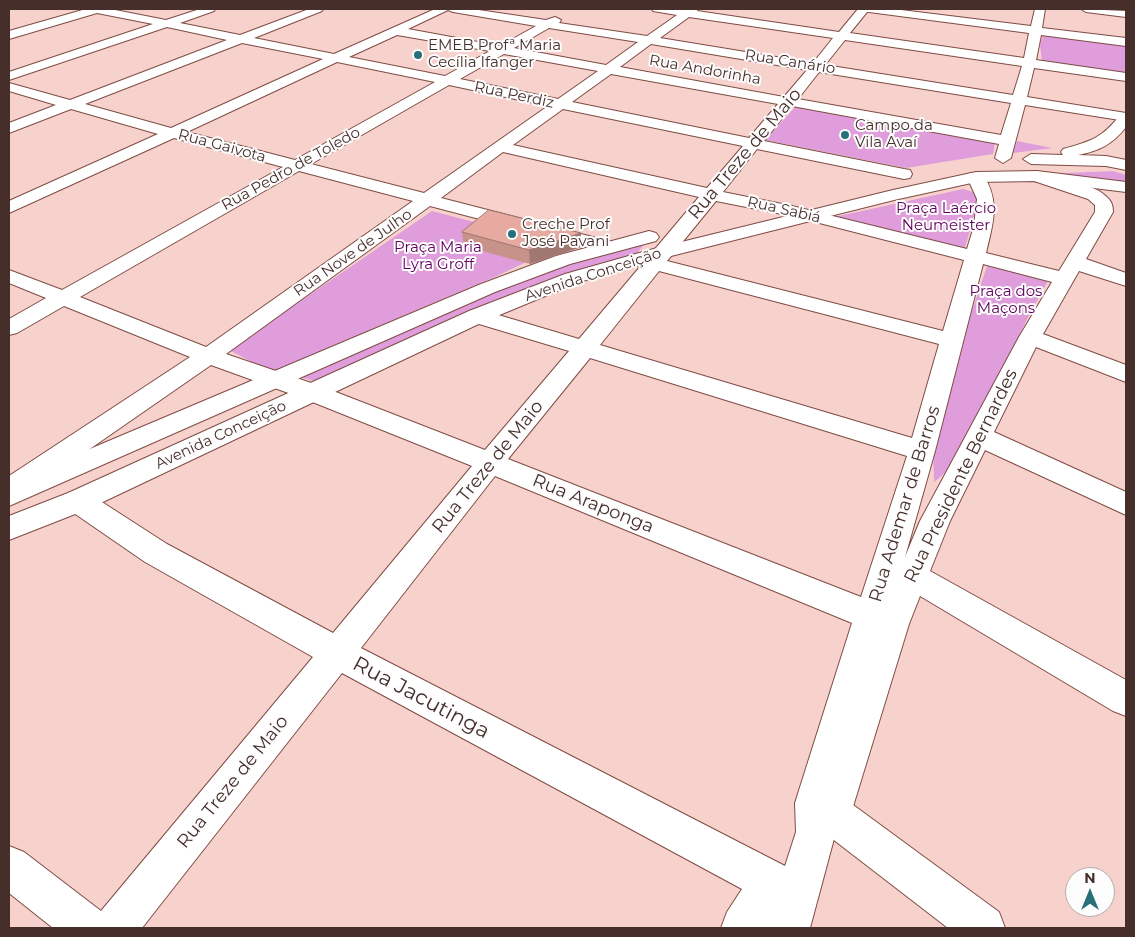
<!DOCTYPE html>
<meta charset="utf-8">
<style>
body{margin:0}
#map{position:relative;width:1135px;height:937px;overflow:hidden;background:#f7d2cc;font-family:Montserrat,sans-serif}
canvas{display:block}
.frame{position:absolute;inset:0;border:10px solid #462f2b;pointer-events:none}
.north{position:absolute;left:1065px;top:867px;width:50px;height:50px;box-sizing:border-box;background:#fdfdfd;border:1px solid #b4aba9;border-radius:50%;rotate:0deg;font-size:14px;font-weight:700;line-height:20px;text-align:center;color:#462f2b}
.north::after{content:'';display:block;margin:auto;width:18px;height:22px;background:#27707a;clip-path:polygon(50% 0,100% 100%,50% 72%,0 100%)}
</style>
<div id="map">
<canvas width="1135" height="937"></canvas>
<div class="frame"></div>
<div class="north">N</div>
</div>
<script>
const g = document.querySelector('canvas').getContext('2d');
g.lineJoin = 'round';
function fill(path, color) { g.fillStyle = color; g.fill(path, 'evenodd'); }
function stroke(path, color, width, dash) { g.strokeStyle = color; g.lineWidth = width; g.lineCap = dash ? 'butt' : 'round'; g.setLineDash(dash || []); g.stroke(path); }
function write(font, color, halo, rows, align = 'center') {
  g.font = font + ' Montserrat,sans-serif'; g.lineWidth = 4; g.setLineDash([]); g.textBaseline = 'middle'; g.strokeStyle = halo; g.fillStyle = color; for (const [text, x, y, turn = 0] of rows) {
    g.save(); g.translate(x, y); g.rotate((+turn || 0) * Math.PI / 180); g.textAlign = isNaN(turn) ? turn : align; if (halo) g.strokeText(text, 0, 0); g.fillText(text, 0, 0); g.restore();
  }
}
fill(new Path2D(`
 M 1043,35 L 1126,46 L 1126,73 L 1042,61 L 1040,45 Z
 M 796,106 L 995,142 L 993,154 L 906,168 L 765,140 Z
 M 1017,141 L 1052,148 L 1013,153 Z
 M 1113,171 L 1126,175 L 1126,185 L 1042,174 Z
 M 963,189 L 980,194 L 965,248 L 834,217 Z
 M 432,211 L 562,245 L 497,276 L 271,372 L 229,350 Z
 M 646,242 L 635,256 L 321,383 L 299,377 L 516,280 L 565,264 Z
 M 987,266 L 1048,281 C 1039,298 1029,314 1021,332 C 1000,377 975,453 934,482 L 933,444 L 962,341 Z`), '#df9ddb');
const street = new Path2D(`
 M 86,9 L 110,9 L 166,20 L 200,9 L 215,9 L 214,11 L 180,23 L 240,35 L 309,9 L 323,9 L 322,11 L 254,38 L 334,54 L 435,9 L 472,9 L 546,20 L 555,17 L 561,20 L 559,23 L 647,36 L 677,15 L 653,11 L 652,9 L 698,9 L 697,11 L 839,32 L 858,9 L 893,9 L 1031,26 L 1035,9 L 1045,9 L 1042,28 L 1126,38 L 1126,46 L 1041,35 L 1036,60 L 1126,73 L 1126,81 L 1034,68 L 1027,97 L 1126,113 L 1126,121 L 1025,105 L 1011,158 L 1003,163 L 995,158 L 999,144 L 792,106 L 764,141 L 904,169 L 910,170 L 912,174 L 910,178 L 904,179 L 757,149 L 723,192 L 792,206 L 967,249 L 974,226 L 977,199 L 967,177 L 970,173 L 982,173 C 1001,201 993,223 986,253 L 1059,271 L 1095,212 L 1095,205 L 1088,199 L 1031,180 L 1029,176 L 1031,172 C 1042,170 1093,186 1102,193 C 1110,199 1113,203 1113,212 L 1086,259 L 1126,273 L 1126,286 L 1079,271 L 1043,334 L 1126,365 L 1126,382 L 1036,347 L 994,432 L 1126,492 L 1126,515 L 985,450 L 950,521 L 930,571 L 1126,680 L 1126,716 L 1113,711 L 920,596 L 909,624 L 851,813 L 845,827 L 835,835 L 810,928 L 721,928 L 727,912 L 742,889 L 342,673 L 142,928 L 53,928 L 9,893 L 9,846 L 24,852 L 101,911 L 313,657 L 145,562 L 68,509 L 64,501 L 68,493 L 78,490 L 88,493 L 167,544 L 333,633 L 472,466 L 305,399 L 211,365 L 19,498 L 9,501 L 9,476 L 190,357 L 64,306 L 17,333 L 9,335 L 9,319 L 46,298 L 9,283 L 9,270 L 62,290 L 283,167 L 174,138 L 9,213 L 9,201 L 158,134 L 71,109 L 9,133 L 9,123 L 56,105 L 9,91 L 9,83 L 70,100 L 227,40 L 167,27 L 9,80 L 9,72 L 153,24 L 97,13 L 9,39 L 9,31 ZM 448,10 L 453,12 L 536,26 L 500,46 L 408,29 ZM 867,12 L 869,12 L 1029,33 L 1024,58 L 850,33 ZM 689,17 L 833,38 L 813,63 L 660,38 ZM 549,28 L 638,42 L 606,65 L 514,48 ZM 397,35 L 490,51 L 445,76 L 349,57 ZM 845,40 L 1022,66 L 1013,95 L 825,65 ZM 242,43 L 323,59 L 171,128 L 85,104 ZM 651,44 L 807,70 L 784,97 L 620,67 ZM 504,54 L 598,71 L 558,99 L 460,79 ZM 337,62 L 435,82 L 295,160 L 187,132 ZM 819,72 L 1011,103 L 1001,135 L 798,99 ZM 611,74 L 778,104 L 749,138 L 572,102 ZM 449,85 L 548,106 L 424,193 L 311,164 ZM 563,109 L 743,146 L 707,188 L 513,145 ZM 503,152 L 699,197 L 579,339 L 485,311 L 477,309 L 469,311 L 466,316 L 469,321 L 569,351 L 485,450 L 323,387 L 226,354 L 430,206 L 609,253 L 616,251 L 619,247 L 616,243 L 441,198 ZM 299,171 L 413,201 L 206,347 L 80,297 ZM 716,201 L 792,216 L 964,260 L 943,331 L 667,261 ZM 983,264 L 1052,282 L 1019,337 L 920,521 L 905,557 L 935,451 ZM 659,271 L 939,344 L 912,438 L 600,345 ZM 590,358 L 907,456 L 861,597 L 508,459 ZM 495,476 L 852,623 L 795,803 L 796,832 L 785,866 L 361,648 Z
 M 1081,9 L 1126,11 L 1126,17 L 1086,12 Z`);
const secondary = new Path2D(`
 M 831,793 L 845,799 L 999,912 L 1005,928 L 948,928 L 817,827 L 811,813 L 817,799 Z`);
const primary = new Path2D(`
 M 1126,113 L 1126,127 C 1113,144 1099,151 1078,155 L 1106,156 L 1126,160 L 1126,170 L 1106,166 L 1031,164 L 1023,159 L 1031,154 L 1063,155 L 1061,152 L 1063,149 C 1092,141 1102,138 1121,114 Z
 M 1037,171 L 1126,182 L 1126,192 L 1037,181 L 976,182 L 894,200 L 671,256 L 579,282 L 485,321 L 88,509 L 9,540 L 9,516 L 68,493 L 469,311 L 565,274 L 657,248 L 893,190 L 976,172 Z
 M 649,231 L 656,233 L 659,237 L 656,241 L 570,264 L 495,292 L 9,506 L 9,483 L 481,284 L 556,256 Z`);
stroke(street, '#7f4c44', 2);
stroke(secondary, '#7f4c44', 2);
stroke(primary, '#7f4c44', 2);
fill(street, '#fff');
fill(secondary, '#fff');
fill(primary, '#fff');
fill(new Path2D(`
 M 462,232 L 581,233 L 581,247 L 530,264 L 464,246 Z`), '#c6928a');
fill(new Path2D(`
 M 581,233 L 581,247 L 530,264 L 529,250 Z`), '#a17771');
const building = new Path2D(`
 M 489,210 L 581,233 L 529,250 L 462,232 Z`);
fill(building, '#e6aaa1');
stroke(building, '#a17771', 1);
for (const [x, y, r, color] of [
 [418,55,5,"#27707a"],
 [845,135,5,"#27707a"],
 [512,234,5,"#27707a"]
]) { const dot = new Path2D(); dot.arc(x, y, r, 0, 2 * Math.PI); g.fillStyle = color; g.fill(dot); stroke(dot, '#fdfdfd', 2); }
write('15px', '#462f2b', '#fdfdfd', [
 ["EMEB Profª Maria",428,46],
 ["Cecília Ifanger",428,63],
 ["Campo da",855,126],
 ["Vila Avaí",855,143],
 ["Creche Prof",522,225],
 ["José Pavani",522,242]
], 'left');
write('15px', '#462f2b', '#fdfdfd', [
 ["Rua Canário",790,62,9],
 ["Rua Andorinha",705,70,10],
 ["Rua Perdiz",514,95,12],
 ["Rua Gaivota",222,146,15],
 ["Rua Pedro de Toledo",291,169,-29],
 ["Rua Sabiá",784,210,13],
 ["Rua Nove de Julho",353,253,-35],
 ["Avenida Conceição",593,275,-18],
 ["Avenida Conceição",221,435,-25]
]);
write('15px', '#5f005e', '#fdfdfd', [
 ["Praça Laércio",946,209],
 ["Neumeister",946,226],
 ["Praça Maria",438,248],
 ["Lyra Groff",438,265],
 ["Praça dos",1006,292],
 ["Maçons",1006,309]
]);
write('18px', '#462f2b', '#fdfdfd', [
 ["Rua Treze de Maio",745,154,-50],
 ["Rua Treze de Maio",488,467,-51],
 ["Rua Presidente Bernardes",961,476,-64],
 ["Rua Araponga",593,504,22],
 ["Rua Ademar de Barros",905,504,-73],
 ["Rua Treze de Maio",233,782,-51]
]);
write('21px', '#462f2b', '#fdfdfd', [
 ["Rua Jacutinga",421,698,28]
]);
</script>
